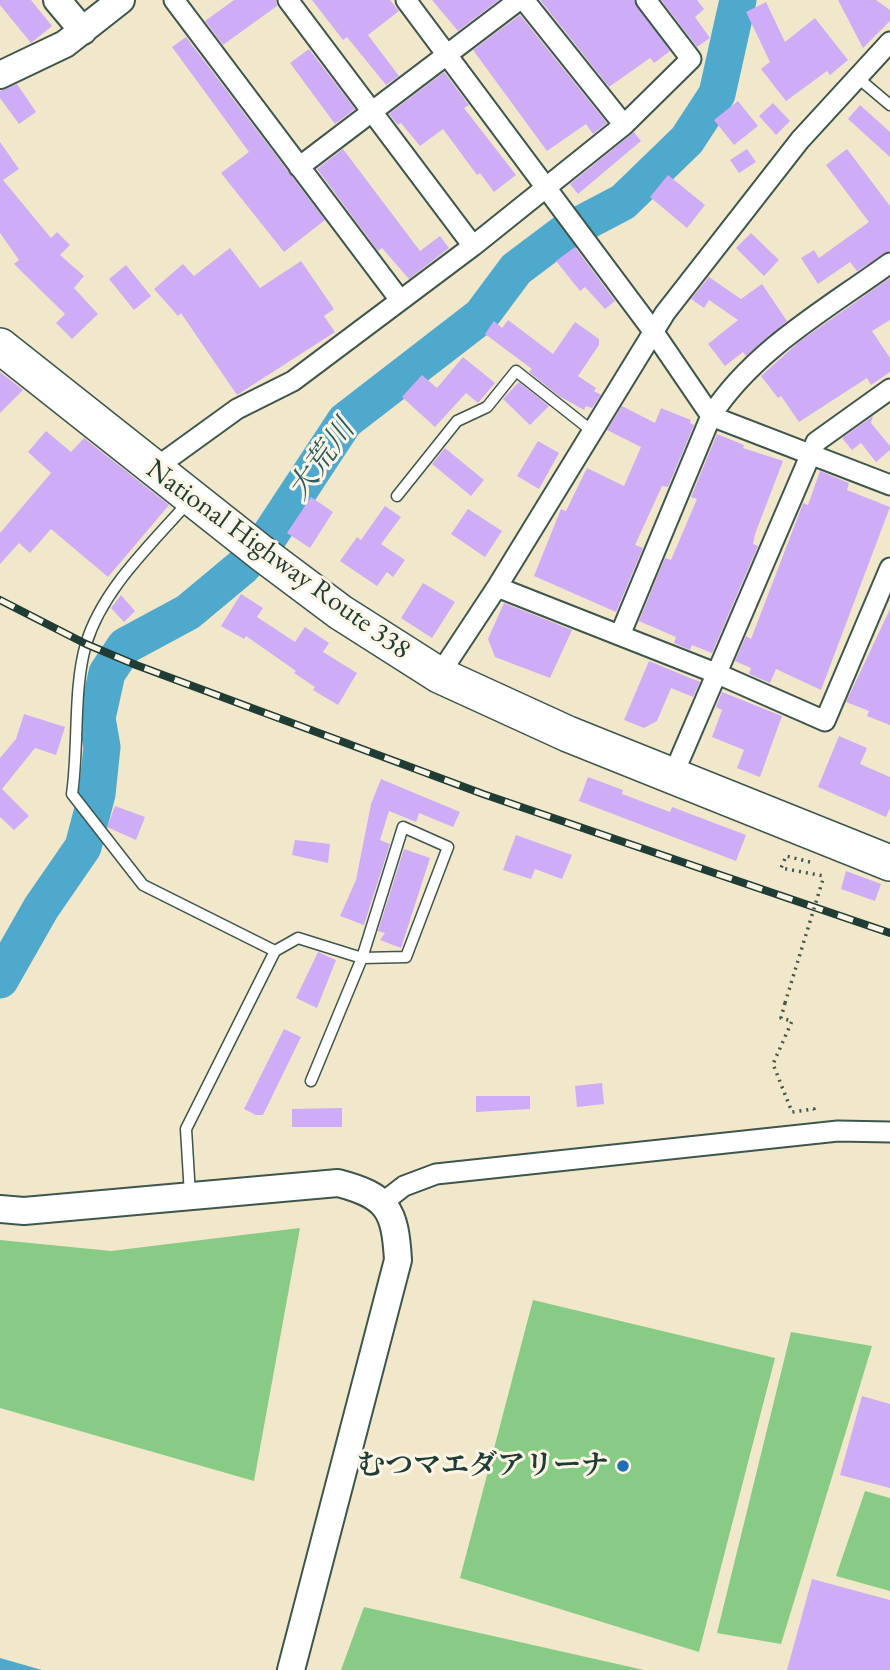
<!DOCTYPE html>
<meta charset="utf-8">
<style>
body{margin:0}
canvas{display:block;background:#f1e7cb}
</style>
<canvas width="890" height="1670"></canvas>
<script>
const g = document.querySelector('canvas').getContext('2d');
g.lineJoin = 'round';
function fill(path, color) { g.fillStyle = color; g.fill(path, 'evenodd'); }
function stroke(path, color, width, dash) { g.strokeStyle = color; g.lineWidth = width; g.lineCap = dash ? 'butt' : 'round'; g.setLineDash(dash || []); g.stroke(path); }
function write(font, color, halo, rows, align = 'center') {
  g.font = font + ' "EB Garamond","Noto Serif JP",serif'; g.lineWidth = 6; g.setLineDash([]); g.textBaseline = 'middle'; g.strokeStyle = halo; g.fillStyle = color; for (const [text, x, y, turn = 0] of rows) {
    g.save(); g.translate(x, y); g.rotate((+turn || 0) * Math.PI / 180); g.textAlign = isNaN(turn) ? turn : align; if (halo) g.strokeText(text, 0, 0); g.fillText(text, 0, 0); g.restore();
  }
}
fill(new Path2D(`
 M 300,1228 L 254,1481 L 0,1408 L 0,1240 L 111,1251 Z
 M 533,1300 L 775,1358 L 699,1652 L 460,1578 Z
 M 791,1332 L 872,1346 L 781,1644 L 717,1633 Z
 M 865,1491 L 890,1498 L 890,1591 L 836,1576 Z
 M 364,1607 L 644,1670 L 341,1670 Z`), '#88cb84');
fill(new Path2D(`
 M 0,1658 L 42,1670 L 0,1670 Z`), '#4fa9cd');
stroke(new Path2D(`
 M 0,980 L 41,908 L 83,847 L 97,794 L 102,747 L 97,718 L 107,673 L 125,646 L 188,612 L 242,567 L 270,535 L 345,421 L 481,316 L 516,269 L 564,233 L 623,202 L 687,140 L 717,94 L 738,0`), '#4fa9cd', 37);
fill(new Path2D(`
 M 0,0 L 31,0 L 52,26 L 31,43 L 0,5 Z
 M 234,0 L 276,0 L 277,6 L 223,45 L 205,21 Z
 M 312,0 L 390,0 L 399,11 L 368,35 L 399,76 L 386,85 L 347,37 L 343,40 Z
 M 432,0 L 499,0 L 458,31 Z
 M 540,0 L 634,0 L 670,51 L 654,63 L 650,58 L 609,87 Z
 M 661,0 L 697,0 L 704,9 L 695,17 L 710,38 L 697,47 Z
 M 838,0 L 876,0 L 890,10 L 890,21 L 863,48 Z
 M 766,2 L 785,42 L 815,18 L 848,60 L 830,75 L 827,71 L 786,101 L 761,69 L 770,62 L 746,12 Z
 M 520,15 L 607,123 L 593,134 L 586,124 L 547,151 L 473,50 Z
 M 186,37 L 325,220 L 284,252 L 221,173 L 249,152 L 172,47 Z
 M 309,49 L 355,109 L 335,124 L 290,63 Z
 M 444,72 L 469,105 L 464,108 L 516,175 L 494,192 L 480,173 L 477,175 L 443,129 L 420,146 L 401,123 L 398,125 L 389,114 Z
 M 17,84 L 36,112 L 19,124 L 0,98 L 0,91 Z
 M 738,101 L 758,126 L 734,145 L 714,120 Z
 M 773,103 L 790,121 L 776,135 L 759,116 Z
 M 860,105 L 890,132 L 890,157 L 848,119 Z
 M 634,132 L 641,141 L 578,194 L 570,184 Z
 M 0,142 L 19,169 L 3,180 L 51,238 L 57,232 L 70,245 L 60,255 L 84,276 L 74,288 L 98,314 L 72,339 L 56,323 L 65,314 L 14,264 L 19,260 L 0,233 Z
 M 343,149 L 420,251 L 440,236 L 449,248 L 409,279 L 382,248 L 378,251 L 317,169 Z
 M 747,149 L 756,162 L 739,173 L 730,160 Z
 M 847,149 L 890,206 L 890,251 L 857,271 L 850,262 L 818,284 L 801,258 L 814,250 L 819,258 L 869,222 L 826,165 Z
 M 668,175 L 705,205 L 687,228 L 650,197 Z
 M 751,233 L 779,260 L 764,276 L 736,248 Z
 M 575,247 L 615,301 L 605,309 L 585,287 L 580,291 L 556,261 Z
 M 230,248 L 260,288 L 301,261 L 334,309 L 324,316 L 335,332 L 237,395 L 181,313 L 178,316 L 154,289 L 183,264 L 194,276 Z
 M 126,265 L 151,296 L 134,310 L 109,279 Z
 M 709,277 L 741,299 L 762,284 L 787,321 L 746,356 L 743,352 L 725,366 L 708,344 L 738,320 L 709,300 L 704,308 L 691,299 Z
 M 890,278 L 890,320 L 872,331 L 890,358 L 890,372 L 871,385 L 867,378 L 799,422 L 781,396 L 778,398 L 761,376 L 800,341 Z
 M 508,320 L 553,354 L 575,322 L 599,339 L 599,345 L 578,376 L 596,388 L 594,391 L 601,395 L 592,408 L 586,406 L 584,410 L 559,396 L 529,372 L 532,369 L 485,334 L 494,321 L 502,328 Z
 M 463,357 L 495,383 L 478,403 L 466,393 L 435,427 L 402,397 L 422,375 L 437,388 Z
 M 0,372 L 23,390 L 0,413 Z
 M 519,382 L 549,406 L 530,425 L 503,399 Z
 M 622,406 L 655,423 L 661,408 L 691,420 L 690,423 L 694,425 L 668,487 L 662,486 L 635,545 L 643,548 L 616,612 L 534,576 L 561,509 L 566,511 L 587,468 L 624,486 L 641,447 L 607,430 Z
 M 873,416 L 871,423 L 890,446 L 890,450 L 876,462 L 861,443 L 852,450 L 842,438 Z
 M 46,431 L 71,452 L 84,438 L 169,505 L 108,577 L 51,529 L 30,553 L 19,543 L 0,564 L 0,533 L 51,473 L 28,452 Z
 M 717,434 L 744,445 L 743,448 L 783,461 L 755,534 L 753,544 L 758,546 L 712,653 L 692,645 L 690,650 L 674,643 L 676,637 L 639,621 L 665,558 L 671,560 L 697,499 L 691,497 Z
 M 538,441 L 559,453 L 539,489 L 517,476 Z
 M 445,448 L 484,480 L 471,496 L 432,464 Z
 M 820,471 L 849,483 L 847,490 L 890,507 L 821,690 L 776,669 L 770,683 L 749,674 L 751,668 L 735,661 L 746,636 L 751,639 L 799,514 L 803,503 L 808,505 Z
 M 311,497 L 333,512 L 310,548 L 287,533 Z
 M 385,506 L 401,517 L 381,544 L 405,560 L 393,577 L 387,572 L 377,586 L 340,561 L 357,537 L 361,540 Z
 M 468,509 L 502,531 L 485,557 L 451,534 Z
 M 423,583 L 455,602 L 432,638 L 401,618 Z
 M 241,594 L 263,608 L 257,617 L 295,642 L 305,627 L 329,643 L 323,652 L 357,673 L 338,705 L 313,690 L 315,687 L 294,673 L 296,671 L 246,636 L 244,639 L 221,626 Z
 M 121,595 L 135,611 L 124,622 L 111,608 Z
 M 504,603 L 572,630 L 550,678 L 495,657 L 488,639 Z
 M 890,609 L 890,725 L 867,716 L 869,711 L 846,702 Z
 M 649,661 L 700,682 L 693,697 L 671,688 L 657,721 L 644,728 L 624,720 Z
 M 722,692 L 782,716 L 760,777 L 737,768 L 744,750 L 712,737 L 722,710 L 716,707 Z
 M 24,714 L 65,727 L 56,755 L 35,748 L 2,789 L 29,816 L 14,830 L 0,817 L 0,758 L 16,739 Z
 M 839,736 L 867,748 L 860,764 L 890,777 L 890,808 L 886,817 L 818,787 Z
 M 588,777 L 623,790 L 622,794 L 670,812 L 672,807 L 746,835 L 736,861 L 579,801 Z
 M 381,779 L 460,812 L 453,827 L 419,813 L 416,822 L 389,811 L 380,840 L 390,844 L 364,925 L 340,916 L 356,880 L 371,804 Z
 M 115,806 L 145,817 L 136,840 L 107,827 Z
 M 516,835 L 572,855 L 562,879 L 535,869 L 531,879 L 503,870 Z
 M 295,840 L 330,844 L 328,863 L 292,855 Z
 M 404,849 L 430,858 L 401,948 L 380,940 L 385,933 L 378,931 Z
 M 846,871 L 881,884 L 875,901 L 841,889 Z
 M 318,952 L 336,960 L 317,1008 L 296,998 Z
 M 284,1029 L 301,1037 L 263,1115 L 256,1115 L 244,1109 Z
 M 602,1083 L 604,1104 L 577,1107 L 575,1086 Z
 M 476,1096 L 530,1096 L 530,1109 L 476,1112 Z
 M 342,1108 L 342,1127 L 292,1127 L 292,1109 Z
 M 862,1396 L 890,1404 L 890,1488 L 840,1475 Z
 M 812,1579 L 890,1600 L 890,1670 L 787,1670 Z`), '#cfadf6');
const lane = new Path2D(`
 M 858,78 L 890,105
 M 397,496 L 457,421 L 487,407 L 516,371 L 592,431
 M 189,501 C 152,544 103,588 86,644 C 73,689 79,746 72,794 L 143,885 L 275,951
 M 403,827 L 448,847 L 406,957 L 362,958 Z
 M 190,1195 L 186,1129 L 275,951 L 298,938 L 362,958 L 311,1081`);
const street = new Path2D(`
 M 174,0 L 400,300
 M 288,0 L 473,246
 M 406,0 L 653,331 L 711,416 L 890,485
 M 524,0 L 624,125
 M 299,167 L 519,0
 M 154,469 L 237,409 L 293,381 L 473,246 L 624,125 L 691,59 L 646,0
 M 497,587 L 718,674 L 825,721 L 890,568
 M 620,635 L 711,416 C 753,350 828,308 890,263
 M 439,675 L 497,587 L 665,313 L 800,140 L 890,42
 M 673,775 L 816,442 L 890,389
 M 382,1203 L 404,1186 L 436,1174 L 838,1131 L 890,1132`);
const secondary = new Path2D(`
 M 57,0 L 83,31
 M 0,75 L 65,44 L 121,0
 M 0,1209 L 24,1211 L 338,1183 C 388,1196 395,1210 398,1260 L 291,1670`);
const highway = new Path2D(`
 M 0,346 L 264,555 L 340,612 L 439,675 L 568,734 L 890,863`);
stroke(lane, '#3e564b', 13);
stroke(street, '#3e564b', 23);
stroke(secondary, '#3e564b', 30);
stroke(highway, '#3e564b', 38);
stroke(new Path2D(`
 M 810,862 L 786,856 L 781,868 L 824,876
 M 785,1003 L 781,1018 L 792,1021 L 773,1064 L 792,1112 L 814,1109 L 815,1113`), '#3e564b', 3.5, [2, 5]);
stroke(lane, '#fff', 10);
stroke(street, '#fff', 19);
stroke(secondary, '#fff', 26);
stroke(highway, '#fff', 35);
const rail = new Path2D(`
 M 0,600 L 86,644 L 136,665 L 483,794 L 890,933`);
stroke(rail, '#1f3d34', 8);
stroke(rail, '#fcf5e5', 5, [16]);
stroke(new Path2D(`
 M 785,1003 L 824,876`), '#3e564b', 3.5, [2, 5]);
for (const [x, y, r, color] of [
 [623,1466,7,"#1f6fb2"]
]) { const dot = new Path2D(); dot.arc(x, y, r, 0, 2 * Math.PI); g.fillStyle = color; g.fill(dot); stroke(dot, '#fcf5e5', 2.5); }
write('28px', '#1f3d34', '#fcf5e5', [
 ["National Highway Route 338",278,560,36]
]);
write('bold 28px', '#1f3d34', '#fcf5e5', [
 ["むつマエダアリーナ",609,1466]
], 'right');
write('italic 30px', '#2d5d62', '#fcf5e5', [
 ["大荒川",322,460,-54]
]);
</script>
